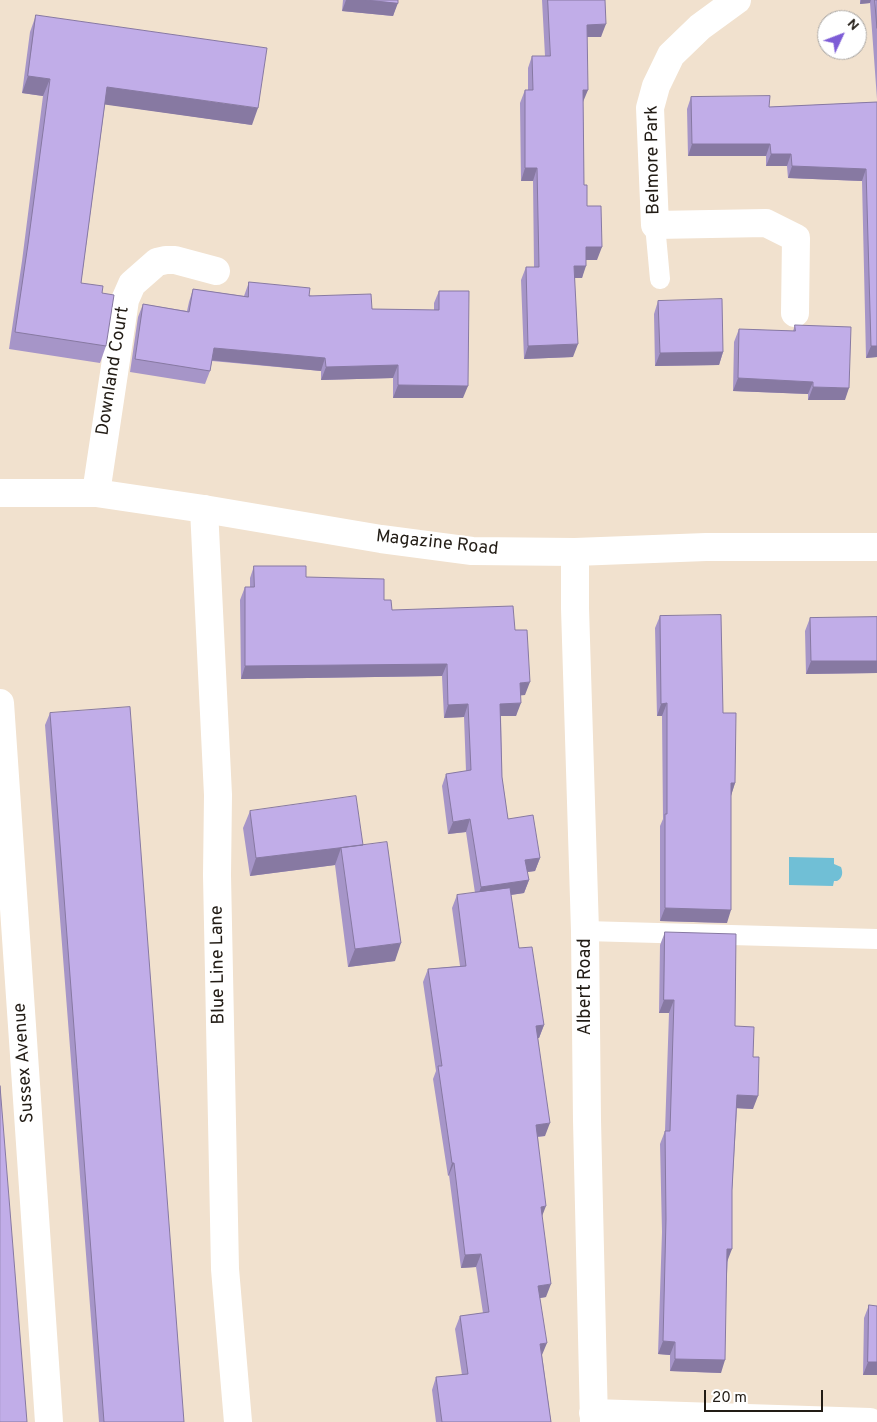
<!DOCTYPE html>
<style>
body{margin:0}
#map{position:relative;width:877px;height:1422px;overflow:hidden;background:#f1e1ce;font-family:Overpass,sans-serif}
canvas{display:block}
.north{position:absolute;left:817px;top:10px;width:50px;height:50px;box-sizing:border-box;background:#fff;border:1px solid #a7a4a1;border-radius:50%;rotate:47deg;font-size:14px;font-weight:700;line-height:20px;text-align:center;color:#221c15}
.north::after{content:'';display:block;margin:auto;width:18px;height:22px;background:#7d5cd6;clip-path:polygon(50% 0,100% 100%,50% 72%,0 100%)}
.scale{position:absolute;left:704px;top:1390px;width:119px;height:22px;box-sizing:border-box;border:2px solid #221c15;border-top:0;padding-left:6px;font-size:15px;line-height:18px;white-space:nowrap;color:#221c15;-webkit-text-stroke:4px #fff;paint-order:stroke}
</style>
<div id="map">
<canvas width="877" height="1422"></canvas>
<div class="north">N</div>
<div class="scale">20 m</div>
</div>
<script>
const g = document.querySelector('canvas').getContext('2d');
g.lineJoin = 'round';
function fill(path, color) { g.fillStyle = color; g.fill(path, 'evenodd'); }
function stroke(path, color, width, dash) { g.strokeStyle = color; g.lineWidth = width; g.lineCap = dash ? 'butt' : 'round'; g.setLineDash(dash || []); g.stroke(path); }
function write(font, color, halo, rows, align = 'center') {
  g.font = font + ' Overpass,sans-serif'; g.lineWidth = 4; g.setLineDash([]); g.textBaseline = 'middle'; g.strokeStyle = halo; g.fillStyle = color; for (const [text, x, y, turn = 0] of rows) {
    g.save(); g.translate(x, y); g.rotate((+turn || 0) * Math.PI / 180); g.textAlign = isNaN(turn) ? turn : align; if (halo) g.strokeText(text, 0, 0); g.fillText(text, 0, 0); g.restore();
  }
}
fill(new Path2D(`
 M 789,857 L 834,858 L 834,864 L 841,867 C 843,872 843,878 837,881 L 834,881 L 833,886 L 789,885 Z`), '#70bfd6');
stroke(new Path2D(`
 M 655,225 L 660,279
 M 585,931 L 877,939`), '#fff', 20);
stroke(new Path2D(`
 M 737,0 L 700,27 L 671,55 L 656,86 L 650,108 L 655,225 L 766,223 L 796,238 L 795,313
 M 96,493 L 125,300 L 132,284 L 157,262 L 166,260 L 175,260 L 216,271
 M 204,509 L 218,795 L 217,875 L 225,1269 L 238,1422
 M 575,552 L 575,608 L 585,931 L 587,1120 L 594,1422
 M 0,703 L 49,1422
 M 593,1413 L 870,1422`), '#fff', 28);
stroke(new Path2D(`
 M 0,493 L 96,493 L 204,509 L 381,539 L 472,551 L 575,552 L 706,547 L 877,547`), '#fff', 28);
fill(new Path2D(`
 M 343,0 L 398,0 L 393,16 L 342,11 Z
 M 542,0 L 605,0 L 601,37 L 587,37 L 583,102 L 584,185 L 587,206 L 597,260 L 586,260 L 582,278 L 575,278 L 573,357 L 524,359 L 521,280 L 526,267 L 534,267 L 533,181 L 521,181 L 520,103 L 525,90 L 528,90 L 528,68 L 532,56 L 545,56 Z
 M 860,0 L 877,0 L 877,99 L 870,3 L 860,4 Z
 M 36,15 L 252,125 L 105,104 L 81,283 L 102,293 L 106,346 L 100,363 L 9,349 L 22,261 L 43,96 L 22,93 L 30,32 Z
 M 691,97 L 769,107 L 877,102 L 877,357 L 866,358 L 862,181 L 788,178 L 787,166 L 766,166 L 766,156 L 688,156 L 687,109 Z
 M 249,282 L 372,309 L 434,310 L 434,303 L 439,291 L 463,398 L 393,398 L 393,378 L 321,380 L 321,371 L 212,361 L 210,371 L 205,384 L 130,372 L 138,317 L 143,304 L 187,311 L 189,302 L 193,289 L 244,296 Z
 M 658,301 L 723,352 L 719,365 L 655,366 L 654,314 Z
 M 795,325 L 845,400 L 808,400 L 808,394 L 733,391 L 734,342 L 739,329 L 793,331 Z
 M 254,566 L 306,577 L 384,600 L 392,610 L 515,630 L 525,695 L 520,695 L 516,716 L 501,716 L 502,777 L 508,819 L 540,858 L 535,871 L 527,872 L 529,880 L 524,893 L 511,895 L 519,948 L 544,1025 L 539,1038 L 538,1038 L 545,1136 L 538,1137 L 546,1297 L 540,1298 L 542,1355 L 551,1422 L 436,1422 L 432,1390 L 436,1377 L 462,1375 L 455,1329 L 460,1316 L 483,1313 L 476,1267 L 461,1268 L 449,1175 L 448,1176 L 433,1079 L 436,1071 L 423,982 L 428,969 L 460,966 L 452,908 L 457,895 L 475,893 L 466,832 L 448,834 L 442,786 L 446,774 L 466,771 L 464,717 L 444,718 L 442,676 L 241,679 L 240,600 L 245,587 L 250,587 L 250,578 Z
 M 660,616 L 723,713 L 735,783 L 731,795 L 727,923 L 660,921 L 660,826 L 663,819 L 662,716 L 657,716 L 655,628 Z
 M 877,617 L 877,673 L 806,674 L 805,631 L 810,618 Z
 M 50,713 L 184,1422 L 99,1422 L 45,725 Z
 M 250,811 L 363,845 L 395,961 L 348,967 L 335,865 L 250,876 L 243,828 Z
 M 665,932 L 735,1026 L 753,1057 L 753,1109 L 737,1108 L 721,1373 L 670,1371 L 670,1355 L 658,1354 L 662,1232 L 660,1144 L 665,1131 L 669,1013 L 659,1013 L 660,945 Z
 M 869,1305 L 877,1375 L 863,1375 L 864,1318 Z`), '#a695c8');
fill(new Path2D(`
 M 346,0 L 366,0 L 398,3 L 393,16 L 342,11 Z
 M 861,0 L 871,0 L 870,3 L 860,4 Z
 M 606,24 L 601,37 L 582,37 L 587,25 Z
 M 28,76 L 50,79 L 43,96 L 22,93 Z
 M 107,87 L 258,108 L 252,125 L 101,104 Z
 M 583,90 L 588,90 L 583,102 Z
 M 692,144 L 770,144 L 766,156 L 688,156 Z
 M 771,154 L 791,154 L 787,166 L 766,166 Z
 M 792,166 L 866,169 L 862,181 L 788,178 Z
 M 525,168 L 537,168 L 533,181 L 521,181 Z
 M 586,247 L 602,247 L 597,260 L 582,260 Z
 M 574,266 L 586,266 L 582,278 L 570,278 Z
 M 578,344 L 573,357 L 524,359 L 528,346 Z
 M 871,346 L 877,346 L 877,357 L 866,358 Z
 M 214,348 L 325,358 L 321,371 L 209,360 Z
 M 723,352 L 719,365 L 655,366 L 660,353 Z
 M 398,365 L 393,378 L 321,380 L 326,367 Z
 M 738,378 L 813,382 L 808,394 L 733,391 Z
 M 398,385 L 468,386 L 463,398 L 393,398 Z
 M 813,387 L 849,388 L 845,400 L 808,400 Z
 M 811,661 L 877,661 L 877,673 L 806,674 Z
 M 447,664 L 442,676 L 241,679 L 245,666 Z
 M 530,682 L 525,695 L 515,696 L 520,683 Z
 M 521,703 L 516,716 L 496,716 L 500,704 Z
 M 667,703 L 662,716 L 657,716 L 661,704 Z
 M 468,704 L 464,717 L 444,718 L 448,705 Z
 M 731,783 L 735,783 L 731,796 Z
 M 470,819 L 466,832 L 448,834 L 453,822 Z
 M 363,845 L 341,848 L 335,865 L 250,876 L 256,858 Z
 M 540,858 L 535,871 L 520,873 L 525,860 Z
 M 529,880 L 524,893 L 476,900 L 481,887 Z
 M 665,908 L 731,910 L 727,923 L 660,921 Z
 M 401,943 L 395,961 L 348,967 L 355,949 Z
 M 664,1000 L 674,1000 L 669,1013 L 659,1013 Z
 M 544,1025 L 539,1038 L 532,1039 L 536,1026 Z
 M 737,1095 L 758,1096 L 753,1109 L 733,1108 Z
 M 550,1123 L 545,1136 L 531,1137 L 536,1125 Z
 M 452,1163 L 454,1163 L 449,1175 L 448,1176 Z
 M 546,1206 L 541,1219 L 541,1207 Z
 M 727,1249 L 732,1249 L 727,1262 Z
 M 481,1254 L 476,1267 L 461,1268 L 465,1255 Z
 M 551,1284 L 546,1297 L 534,1299 L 538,1286 Z
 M 663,1341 L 675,1342 L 670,1355 L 658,1354 Z
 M 547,1343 L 542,1355 L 540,1344 Z
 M 675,1359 L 725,1360 L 721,1373 L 670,1371 Z
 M 868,1362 L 877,1362 L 877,1375 L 863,1375 Z`), '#8779a2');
const building = new Path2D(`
 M 366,0 L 398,0 L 398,3 Z
 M 548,0 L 605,0 L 606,24 L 587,25 L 588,90 L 583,90 L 584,185 L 587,185 L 587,206 L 601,206 L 602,247 L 586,247 L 586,266 L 574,266 L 578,344 L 528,346 L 526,267 L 539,267 L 537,168 L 525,168 L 525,90 L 533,90 L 532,56 L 550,56 Z
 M 875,0 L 877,0 L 877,28 Z
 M 36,15 L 267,48 L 258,108 L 107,87 L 81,283 L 103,286 L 102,293 L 114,295 L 106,346 L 15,332 L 28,244 L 50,79 L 28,76 Z
 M 770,96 L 769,107 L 877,102 L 877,346 L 871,346 L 866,169 L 792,166 L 791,154 L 771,154 L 770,144 L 692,144 L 691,97 Z
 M 249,282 L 310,288 L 309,296 L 371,294 L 372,309 L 439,310 L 439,291 L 469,291 L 468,386 L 398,385 L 398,365 L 326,367 L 325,358 L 214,348 L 210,371 L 135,359 L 143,304 L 189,312 L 193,289 L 248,297 Z
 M 722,299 L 723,352 L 660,353 L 658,301 Z
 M 795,325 L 851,327 L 849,388 L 813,387 L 813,382 L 738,378 L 739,329 L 795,331 Z
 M 254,566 L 306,566 L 306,577 L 384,579 L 384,600 L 391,600 L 392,610 L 513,606 L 515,630 L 527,630 L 530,682 L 520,683 L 521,703 L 500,704 L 502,777 L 508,819 L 533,815 L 540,858 L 525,860 L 529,880 L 481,887 L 470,819 L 453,822 L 446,774 L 471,770 L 468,704 L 448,705 L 447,664 L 245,666 L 245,587 L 254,587 Z
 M 721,615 L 723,713 L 736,713 L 735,783 L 731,783 L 731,910 L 665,908 L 665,814 L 667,814 L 667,703 L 661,704 L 660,616 Z
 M 877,617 L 877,661 L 811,661 L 810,618 Z
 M 130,707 L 184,1422 L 104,1422 L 50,713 Z
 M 356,796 L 363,845 L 256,858 L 250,811 Z
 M 387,842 L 401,943 L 355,949 L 341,848 Z
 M 510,888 L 519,948 L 532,947 L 544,1025 L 536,1026 L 550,1123 L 536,1125 L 546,1206 L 541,1207 L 551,1284 L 538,1286 L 547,1343 L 540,1344 L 551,1422 L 442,1422 L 436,1377 L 468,1374 L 460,1316 L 489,1312 L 481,1254 L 465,1255 L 454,1163 L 452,1163 L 438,1066 L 442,1066 L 428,969 L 466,966 L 457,895 Z
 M 665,932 L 736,934 L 735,1026 L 754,1027 L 753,1057 L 759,1057 L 758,1096 L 737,1095 L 732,1190 L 732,1249 L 727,1249 L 725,1360 L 675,1359 L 675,1342 L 663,1341 L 666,1219 L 665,1131 L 670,1131 L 674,1000 L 664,1000 Z
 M 0,1086 L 27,1422 L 0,1422 Z
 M 869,1305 L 877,1306 L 877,1362 L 868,1362 Z`);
fill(building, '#c1ade8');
stroke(building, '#8779a2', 1);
write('18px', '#221c15', '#fff', [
 ["Belmore Park",654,160,-91],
 ["Downland Court",114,371,-81],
 ["Magazine Road",437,544,6],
 ["Blue Line Lane",219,965,-91],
 ["Albert Road",586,987,-90],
 ["Sussex Avenue",25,1063,-94]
]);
</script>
